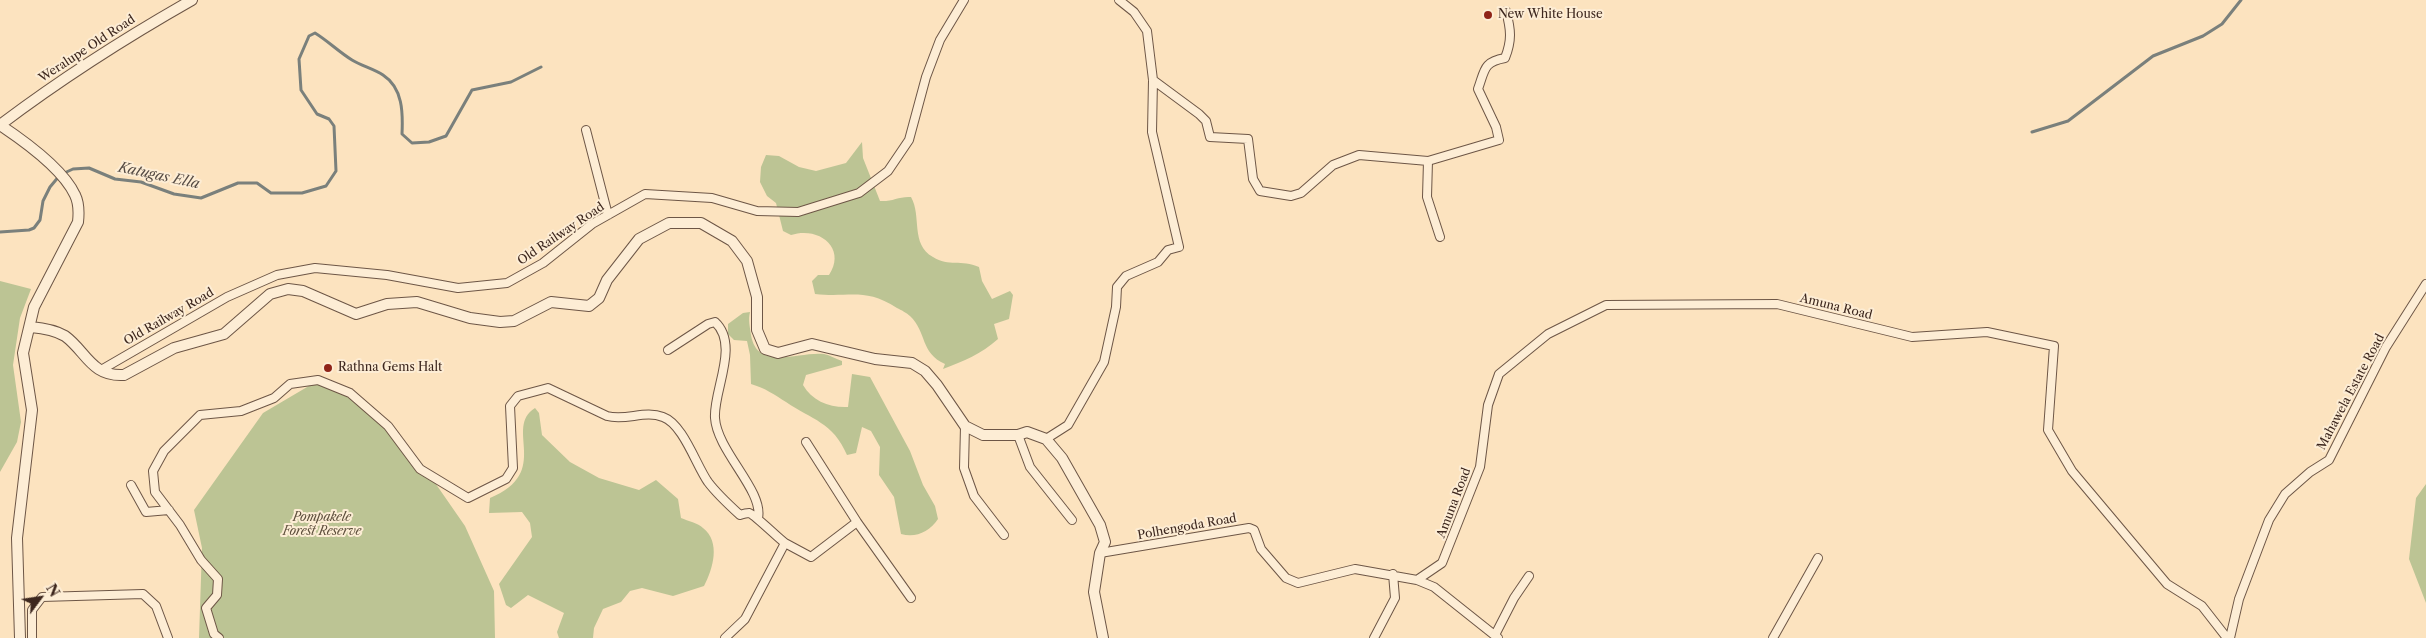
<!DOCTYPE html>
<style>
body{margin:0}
#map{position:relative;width:2426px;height:638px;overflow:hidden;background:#fce3bf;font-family:"Libre Caslon Text",serif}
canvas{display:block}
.north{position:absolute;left:15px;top:573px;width:50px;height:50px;-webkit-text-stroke:4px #fdedd5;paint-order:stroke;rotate:59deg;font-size:14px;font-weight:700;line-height:20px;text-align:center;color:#3d271e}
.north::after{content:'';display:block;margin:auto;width:18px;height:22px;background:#3d271e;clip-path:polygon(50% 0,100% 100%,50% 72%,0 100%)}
</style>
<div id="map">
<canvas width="2426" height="638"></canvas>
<div class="north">N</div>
</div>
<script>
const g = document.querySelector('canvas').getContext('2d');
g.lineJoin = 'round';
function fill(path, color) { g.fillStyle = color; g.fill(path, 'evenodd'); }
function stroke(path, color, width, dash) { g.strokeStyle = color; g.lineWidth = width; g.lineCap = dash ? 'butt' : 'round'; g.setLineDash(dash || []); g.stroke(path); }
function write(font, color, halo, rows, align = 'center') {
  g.font = font + ' "Libre Caslon Text",serif'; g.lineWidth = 4; g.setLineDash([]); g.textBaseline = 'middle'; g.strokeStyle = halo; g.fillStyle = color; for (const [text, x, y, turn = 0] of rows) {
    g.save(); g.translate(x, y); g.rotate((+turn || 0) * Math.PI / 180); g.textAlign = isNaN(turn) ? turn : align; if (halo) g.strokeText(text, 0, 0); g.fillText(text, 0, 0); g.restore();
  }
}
fill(new Path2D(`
 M 862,142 L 863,158 L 880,201 C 892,202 899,196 911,197 C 922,216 910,244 933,257 C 949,267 961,259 979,267 L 982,281 L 992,299 L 1010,291 L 1013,295 L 1009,319 L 994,324 L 998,339 C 981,354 964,361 943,369 L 945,364 C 920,353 927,332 910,316 C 907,313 901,310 897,308 C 864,287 850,298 815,294 L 812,281 L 818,275 L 829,275 C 847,248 819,226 791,235 L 783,231 L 776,203 L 767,196 L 760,182 L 761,167 L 766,155 L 779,156 L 799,167 L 816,171 L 846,163 Z
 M 0,281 L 31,289 L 20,318 L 13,365 L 21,422 L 17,442 L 0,472 Z
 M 750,312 C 748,320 750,327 751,335 C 757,372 799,351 824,354 C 830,355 836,359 842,361 L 842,365 L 806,375 L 803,385 C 812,401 830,408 848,407 L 852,374 L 870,377 L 910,451 L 923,485 L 935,506 L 938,519 C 929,532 916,538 901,534 L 894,497 L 879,475 L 880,447 L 871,431 L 862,427 L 856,453 L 847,455 C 833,422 812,420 786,402 C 775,395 765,388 751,384 L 750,355 L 747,341 L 734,340 L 728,334 L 728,324 L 743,313 Z
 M 319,380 L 361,405 L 422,464 L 465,526 L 494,591 L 495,638 L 199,638 L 202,548 L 194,510 L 263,413 Z
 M 535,408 L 539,413 L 542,435 L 570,462 L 599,478 L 639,490 L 656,480 L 678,499 L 681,518 C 688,521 698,523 703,528 C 721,542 713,569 704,586 L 673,596 L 642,588 L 630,591 L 621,602 L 603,609 L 594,628 L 593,638 L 559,638 L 557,632 L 564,613 L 528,595 L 511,608 L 506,605 L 499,584 L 532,537 L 530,523 L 522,512 L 489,513 L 490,498 C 553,472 503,428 535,408 Z
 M 2426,484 L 2426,603 L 2409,559 L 2416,498 Z`), '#bcc494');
stroke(new Path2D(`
 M 2032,132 L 2068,121 L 2153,56 L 2203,36 L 2222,24 L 2241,0
 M 0,232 L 29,230 L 34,228 L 40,220 L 43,201 L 50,187 L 60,175 L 73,169 L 89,168 L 115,179 L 141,182 L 174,194 L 201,198 L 238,183 L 257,183 L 271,193 L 302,193 L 326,186 L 336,171 L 334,126 L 329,119 L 317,114 L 301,90 L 299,59 L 309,36 L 315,33 C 328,41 339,52 352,60 C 362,66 374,69 383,75 C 403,88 403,113 402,134 L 412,143 L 429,142 L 446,136 L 472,90 L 511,82 L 541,67`), '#7a807c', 3);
const minor = new Path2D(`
 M 1153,80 L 1199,114 L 1206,121 L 1210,137 L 1248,139 L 1253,179 L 1260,191 L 1291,196 L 1301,193 L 1333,165 L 1359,155 L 1428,161 L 1427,197 L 1440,237
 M 586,130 L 608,215
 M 1428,161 L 1499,140 L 1496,127 L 1478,89 C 1485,70 1483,62 1505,58 C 1512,40 1511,30 1506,11
 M 668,350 L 708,324 L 715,322 C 740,345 713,391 715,418 C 717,451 764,491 758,518
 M 101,370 L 227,297 L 277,275 L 315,268 L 387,275 L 458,288 L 507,283 L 543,263 L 592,224 L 645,194 L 712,198 L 757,211 L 798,212 L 859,193 L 888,171 L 909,140 L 926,77 L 940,40 L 964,0
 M 965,426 L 964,468 L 974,496 L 1004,535
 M 1018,435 L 1030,467 L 1072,520
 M 1046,439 L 1068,425 L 1104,362 L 1116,307 L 1117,287 L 1126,276 L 1158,262 L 1168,250 L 1179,247 L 1152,132 L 1153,80 L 1147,31 L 1134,12 L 1119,0
 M 806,442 L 857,522 L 911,598
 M 131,485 L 146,512 L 169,510
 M 785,543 L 811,557 L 857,522
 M 1100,553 L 1249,528 L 1254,530 L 1261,549 L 1286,578 L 1298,583 L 1355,569 L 1417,580 L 1434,587 L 1498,638
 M 1417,580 L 1442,563 L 1480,467 L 1488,405 L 1499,374 L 1548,334 L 1606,305 L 1777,304 L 1912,337 L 1987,332 L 2054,346 L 2048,430 L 2072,471 L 2167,584 L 2202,606 L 2227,638
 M 1495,635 L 1514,598 L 1529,576
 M 32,638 L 32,610 L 42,597 L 143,594 L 156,606 L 168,638
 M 219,638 L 214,634 L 206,608 L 217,595 L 218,579 L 201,560 L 180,525 L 155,492 L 153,471 L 164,451 L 200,415 L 241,411 L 274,398 L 290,384 L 318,380 L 350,393 L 388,426 L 420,469 L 468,498 L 506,479 L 513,468 L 510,406 L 518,396 L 548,388 L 607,416 C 626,421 645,410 663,417 C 683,424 696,465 708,482 C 717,494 729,505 740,515 C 743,514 746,513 749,513 C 754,514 778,538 785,543 L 745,619 L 725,638
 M 1374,638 L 1395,598 L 1393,574
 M 1773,638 L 1818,558
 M 2230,638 L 2239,599 L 2269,520 L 2285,494 L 2310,472 L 2329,460 L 2386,347 L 2426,284`);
const tertiary = new Path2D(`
 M 31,327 C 42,328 55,330 65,336 C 86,351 91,377 124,375 L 174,348 L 224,334 L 270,294 L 288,289 L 303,291 L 356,314 L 387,304 L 417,302 L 470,318 L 500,322 L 514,321 L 551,302 L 589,306 L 599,298 L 607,280 L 639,239 L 669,223 L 701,223 L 732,241 L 747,261 L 757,297 L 757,330 L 765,349 L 778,353 L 812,344 L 875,359 L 912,363 L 925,371 L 937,385 L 965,426 L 983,435 L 1018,435 L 1027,432 L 1046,439 L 1062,458 L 1100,525 L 1105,542 L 1100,553 L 1094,592 L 1103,638
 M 20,638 L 17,538 L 32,410 L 23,353 L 34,307 L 78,222 C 79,213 79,203 75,195 C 63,169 24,141 0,125 C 61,79 125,38 192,0`);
stroke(minor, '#6d5646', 10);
stroke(tertiary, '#6d5646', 12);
stroke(minor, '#fdedd5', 8);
stroke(tertiary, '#fdedd5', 10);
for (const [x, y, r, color] of [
 [1488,15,5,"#8f2418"],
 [328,368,5,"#8f2418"]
]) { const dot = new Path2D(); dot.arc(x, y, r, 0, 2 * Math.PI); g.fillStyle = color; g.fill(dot); stroke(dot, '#fdedd5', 2); }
write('12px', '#3d271e', '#fdedd5', [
 ["New White House",1498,15],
 ["Rathna Gems Halt",338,368]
], 'left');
write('12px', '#3d271e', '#fdedd5', [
 ["Weralupe Old Road",87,49,-33],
 ["Old Railway Road",561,234,-34],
 ["Amuna Road",1836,307,14],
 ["Old Railway Road",169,317,-30],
 ["Mahawela Estate Road",2351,392,-62],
 ["Amuna Road",1454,503,-69],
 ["Polhengoda Road",1187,527,-10]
]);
write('italic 12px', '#5d4e3c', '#fdedd5', [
 ["Pompakele",322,518],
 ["Forest Reserve",322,532]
]);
write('italic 14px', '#564c45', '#fdedd5', [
 ["Katugas Ella",159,176,12]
]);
</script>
